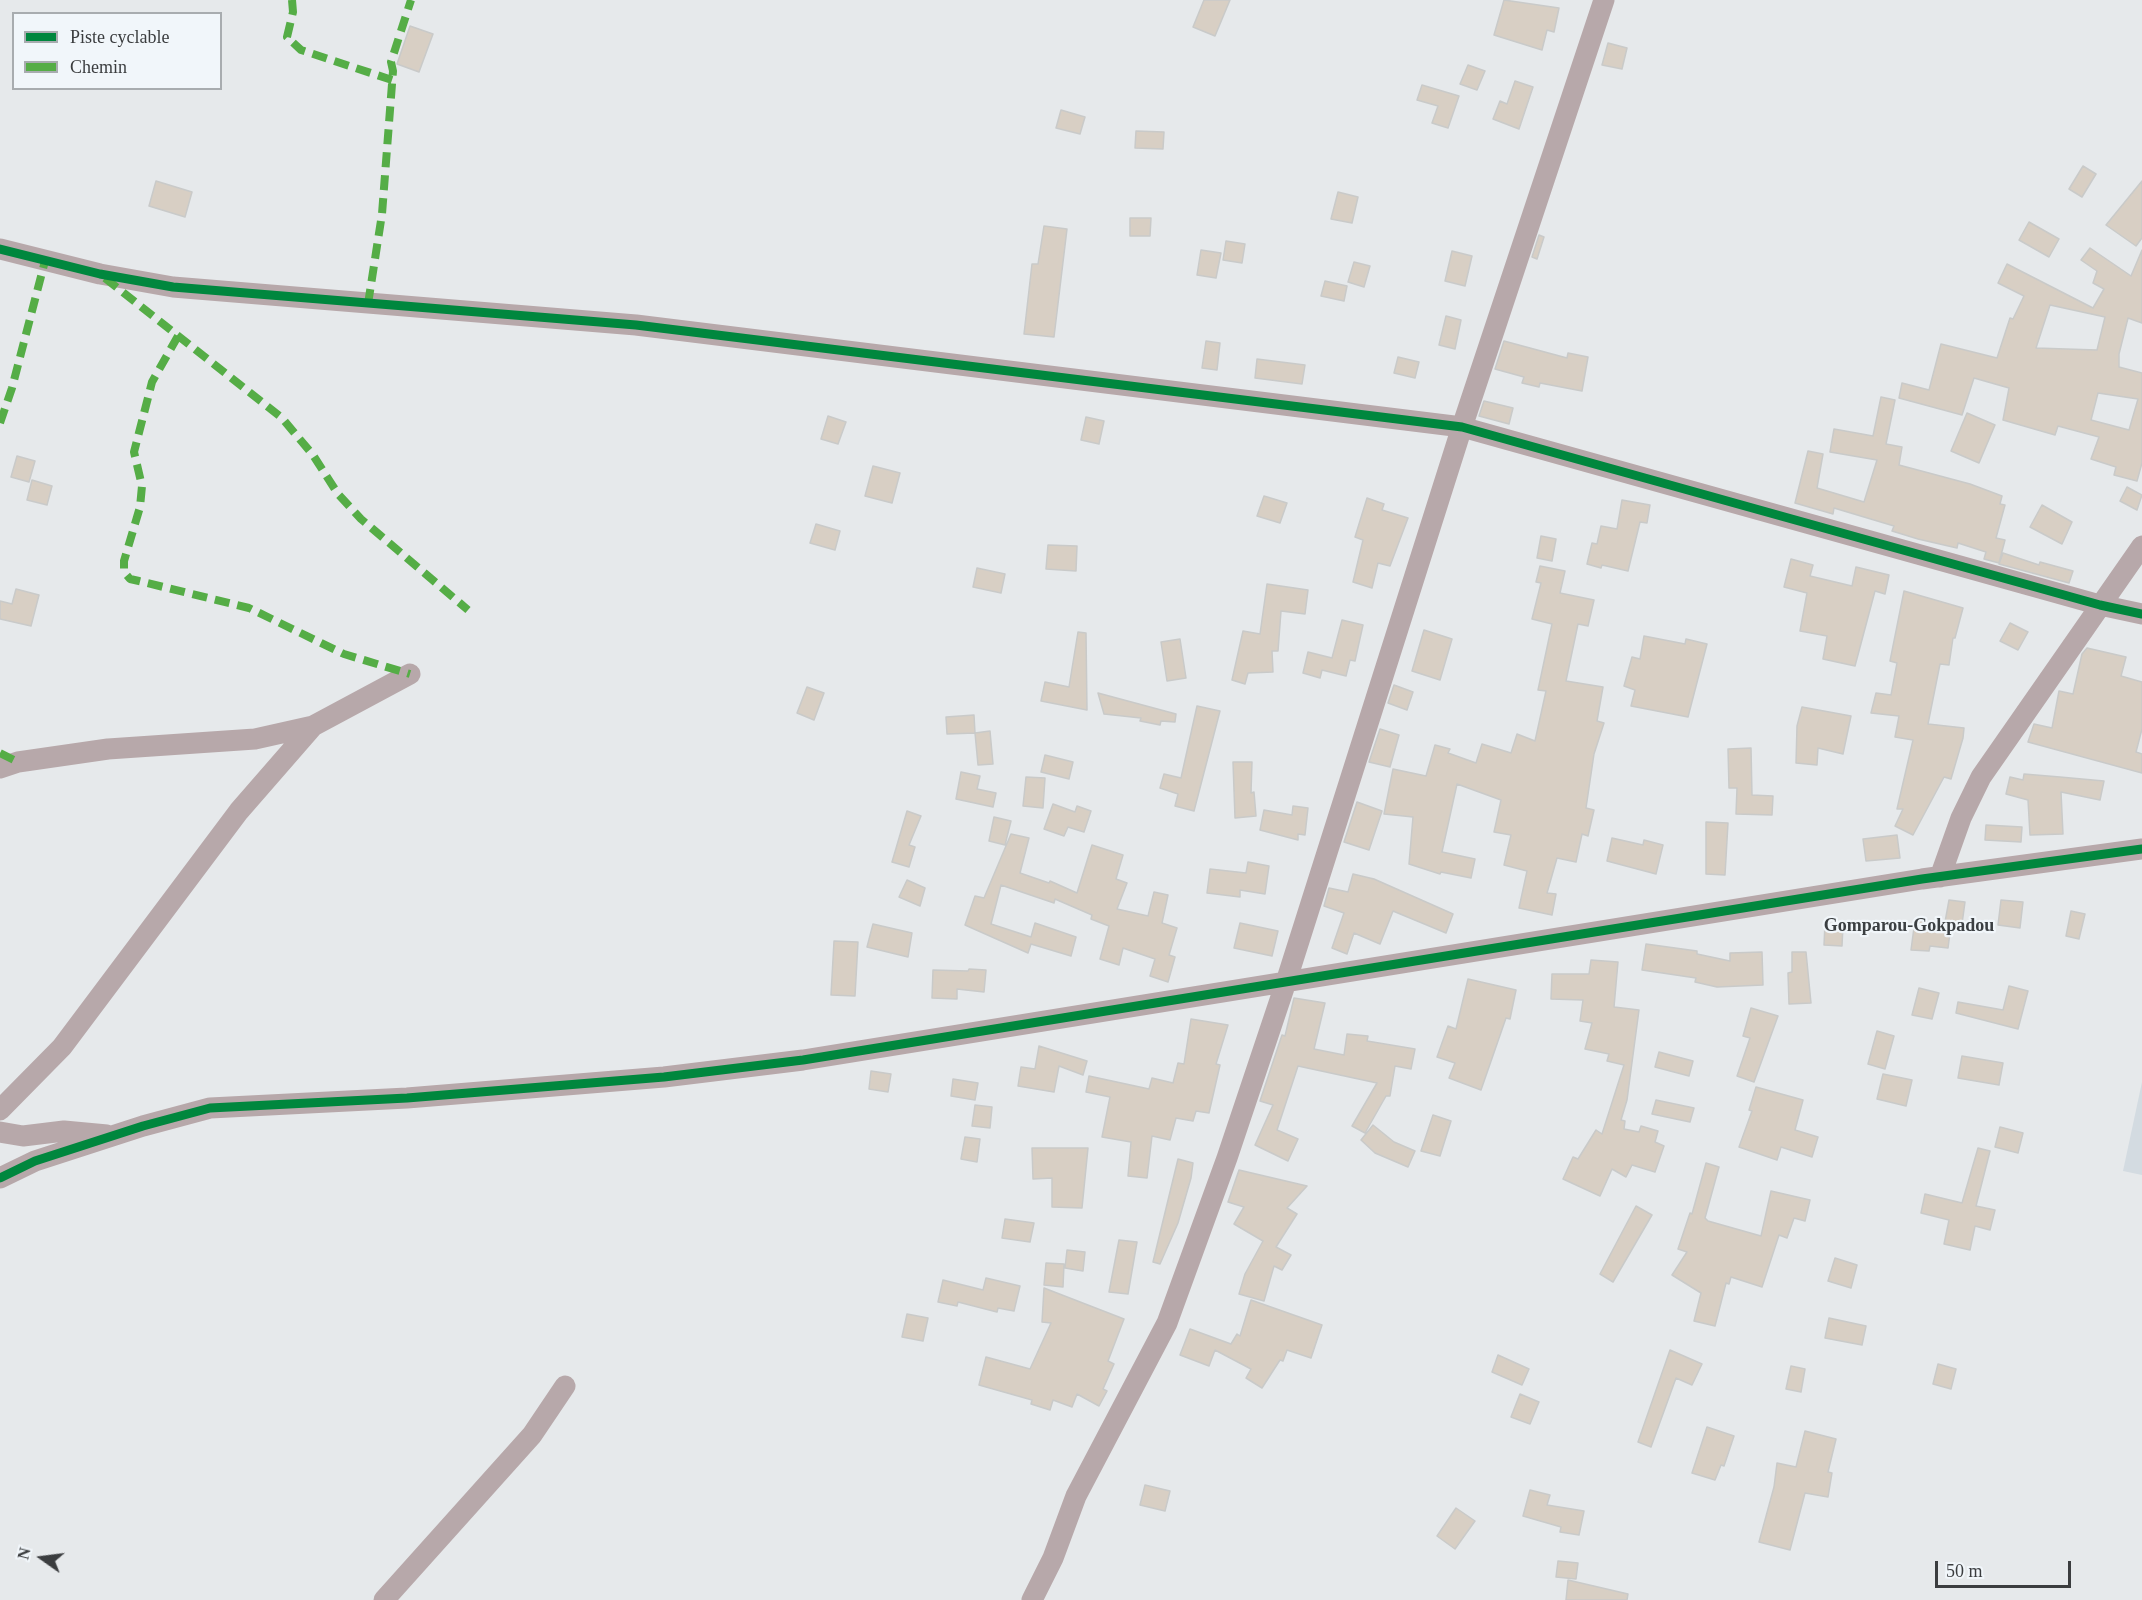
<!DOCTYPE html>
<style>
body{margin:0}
#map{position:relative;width:2142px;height:1600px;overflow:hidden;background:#e6e9eb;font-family:Georgia,serif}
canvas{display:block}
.legend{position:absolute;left:12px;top:12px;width:210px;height:78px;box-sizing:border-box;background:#f1f6fa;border:2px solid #a8acaf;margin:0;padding:8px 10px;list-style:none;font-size:18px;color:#3b3d3f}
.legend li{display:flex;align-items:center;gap:12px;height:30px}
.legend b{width:30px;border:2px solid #a8acaf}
.north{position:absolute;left:12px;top:1528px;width:60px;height:60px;-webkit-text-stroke:4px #f1f6fa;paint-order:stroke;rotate:284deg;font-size:16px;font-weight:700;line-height:24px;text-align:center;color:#3b3d3f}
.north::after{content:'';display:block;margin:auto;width:21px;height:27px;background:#3b3d3f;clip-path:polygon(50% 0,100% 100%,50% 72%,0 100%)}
.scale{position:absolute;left:1935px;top:1561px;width:136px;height:27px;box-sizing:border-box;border:3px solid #3b3d3f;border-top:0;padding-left:8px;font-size:18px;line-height:21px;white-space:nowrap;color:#3b3d3f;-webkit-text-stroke:4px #f1f6fa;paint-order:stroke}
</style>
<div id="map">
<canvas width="2142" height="1600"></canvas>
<ul class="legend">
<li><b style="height:8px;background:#00873e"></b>Piste cyclable</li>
<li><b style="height:8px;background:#55ad46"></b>Chemin</li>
</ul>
<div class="north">N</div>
<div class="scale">50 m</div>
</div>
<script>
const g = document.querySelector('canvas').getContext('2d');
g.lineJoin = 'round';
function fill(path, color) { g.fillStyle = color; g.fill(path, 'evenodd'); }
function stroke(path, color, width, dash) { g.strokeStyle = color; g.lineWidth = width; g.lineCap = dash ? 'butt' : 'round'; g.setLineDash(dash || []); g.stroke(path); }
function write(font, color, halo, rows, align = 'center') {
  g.font = font + ' Georgia,serif'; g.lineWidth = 4.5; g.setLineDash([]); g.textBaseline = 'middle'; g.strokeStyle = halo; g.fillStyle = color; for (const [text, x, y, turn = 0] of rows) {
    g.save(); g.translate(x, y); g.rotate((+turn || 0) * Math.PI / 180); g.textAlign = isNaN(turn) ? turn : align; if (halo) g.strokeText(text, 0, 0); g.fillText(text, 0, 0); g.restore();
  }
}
fill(new Path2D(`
 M 2142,1082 L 2142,1175 L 2123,1171 Z`), '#d3dbe1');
const building = new Path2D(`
 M 1204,0 L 1230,0 L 1215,36 L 1193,27 Z
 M 1504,0 L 1559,8 L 1554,32 L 1547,30 L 1542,50 L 1494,35 Z
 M 410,26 L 433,34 L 419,72 L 397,64 Z
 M 1608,43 L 1627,48 L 1622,69 L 1602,65 Z
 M 1468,65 L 1485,71 L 1477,90 L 1460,84 Z
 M 1515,81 L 1533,87 L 1519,129 L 1493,119 L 1500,101 L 1507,104 Z
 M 1422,85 L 1459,96 L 1448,128 L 1432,123 L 1438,106 L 1417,100 Z
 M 1061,110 L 1085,117 L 1080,134 L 1056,128 Z
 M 1136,131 L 1164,132 L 1163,149 L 1135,148 Z
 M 2083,166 L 2096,174 L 2082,197 L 2069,189 Z
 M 156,181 L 192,192 L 185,217 L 149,206 Z
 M 2142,181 L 2142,238 L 2136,246 L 2106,225 Z
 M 1338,192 L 1358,197 L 1352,223 L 1331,219 Z
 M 1130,218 L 1151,218 L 1150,236 L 1130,236 Z
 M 2029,222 L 2059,239 L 2049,257 L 2019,240 Z
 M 1044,226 L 1067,229 L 1054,337 L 1024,334 L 1032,264 L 1038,264 Z
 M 1539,235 L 1544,237 L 1537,259 L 1532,257 Z
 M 1226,241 L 1245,244 L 1242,263 L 1223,260 Z
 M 2090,248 L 2131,276 L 2142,250 L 2142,323 L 2128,318 L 2119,354 L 2119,367 L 2142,373 L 2142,463 L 2137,481 L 2114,475 L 2116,467 L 2091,459 L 2099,437 L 2058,426 L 2055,435 L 2003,420 L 2009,388 L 1974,378 L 1962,415 L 1899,398 L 1902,383 L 1929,390 L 1941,344 L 1997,358 L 2010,318 L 2013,319 L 2024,296 L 1998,283 L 2007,264 L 2093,308 L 2104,289 L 2093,283 L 2097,271 L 2081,260 ZM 2050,305 L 2105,317 L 2097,350 L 2036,348 ZM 2098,393 L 2138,399 L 2129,430 L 2091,420 Z
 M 1201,250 L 1221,253 L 1216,278 L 1197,275 Z
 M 1452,251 L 1472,256 L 1465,286 L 1445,281 Z
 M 1354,262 L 1370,266 L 1364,287 L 1348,282 Z
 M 1325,281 L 1347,286 L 1344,301 L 1321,296 Z
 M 1446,316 L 1461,320 L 1455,349 L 1439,345 Z
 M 1206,341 L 1220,343 L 1217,370 L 1202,368 Z
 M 1504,341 L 1567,358 L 1568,353 L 1588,357 L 1582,391 L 1540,383 L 1539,387 L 1522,383 L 1524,377 L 1495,369 Z
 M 1398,357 L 1419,362 L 1415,378 L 1394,373 Z
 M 1257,359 L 1305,365 L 1302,384 L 1255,378 Z
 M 1881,397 L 1895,400 L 1886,444 L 1902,447 L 1899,465 L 1970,484 L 2002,496 L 2000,504 L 2005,505 L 1996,538 L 2005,540 L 1999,563 L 1984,559 L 1986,552 L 1958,543 L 1957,548 L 1918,539 L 1892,531 L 1894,526 L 1834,508 L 1833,514 L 1795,503 L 1808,451 L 1823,454 L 1817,488 L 1864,502 L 1877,460 L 1830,452 L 1834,429 L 1873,436 Z
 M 1484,401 L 1513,408 L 1509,424 L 1479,416 Z
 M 1967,413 L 1995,425 L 1979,463 L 1951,451 Z
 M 828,416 L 846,422 L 838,444 L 821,439 Z
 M 1086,417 L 1104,421 L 1099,444 L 1081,440 Z
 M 17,456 L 35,461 L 29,482 L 11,477 Z
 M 873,466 L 900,473 L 892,503 L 865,496 Z
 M 32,480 L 52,486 L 47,505 L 27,500 Z
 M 2127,487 L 2142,495 L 2137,510 L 2120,501 Z
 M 1264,496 L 1287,503 L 1280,523 L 1257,516 Z
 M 1367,498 L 1384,504 L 1382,510 L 1408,518 L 1390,566 L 1378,563 L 1372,588 L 1353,582 L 1363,540 L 1355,537 Z
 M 1622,500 L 1650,505 L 1647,523 L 1640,522 L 1628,571 L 1602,565 L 1601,568 L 1587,564 L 1592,543 L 1597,544 L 1601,526 L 1617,529 Z
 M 2042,505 L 2072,522 L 2062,544 L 2030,527 Z
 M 816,524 L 840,531 L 835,550 L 810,543 Z
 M 1541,536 L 1556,539 L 1552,561 L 1537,558 Z
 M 1048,545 L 1077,546 L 1076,571 L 1046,569 Z
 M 2003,553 L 2039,565 L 2040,562 L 2073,571 L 2069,583 L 1999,564 Z
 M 1791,559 L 1813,565 L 1810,576 L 1852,586 L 1856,567 L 1889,575 L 1885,594 L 1875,591 L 1855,666 L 1823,659 L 1827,636 L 1800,631 L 1807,593 L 1784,587 Z
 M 1540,566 L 1565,571 L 1560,593 L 1594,600 L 1588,626 L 1578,624 L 1566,681 L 1603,687 L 1597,721 L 1604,723 L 1594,754 L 1586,808 L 1594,810 L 1588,836 L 1582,834 L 1576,862 L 1557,858 L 1547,893 L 1556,894 L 1552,915 L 1519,908 L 1527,871 L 1504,865 L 1511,835 L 1494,832 L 1501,800 L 1457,784 L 1442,852 L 1475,859 L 1471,878 L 1441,872 L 1440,874 L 1409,864 L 1413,817 L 1384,814 L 1393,769 L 1426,776 L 1435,745 L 1450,749 L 1448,753 L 1476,763 L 1482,744 L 1511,753 L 1517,734 L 1535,741 L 1546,691 L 1538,690 L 1552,624 L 1532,619 L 1541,583 L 1536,582 Z
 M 977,568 L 1005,574 L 1001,593 L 973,587 Z
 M 1267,584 L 1308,590 L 1305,614 L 1281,611 L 1278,651 L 1272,651 L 1273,672 L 1248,673 L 1245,684 L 1232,680 L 1243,631 L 1260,634 Z
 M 16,589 L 39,595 L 31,626 L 0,619 L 0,601 L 12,604 Z
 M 1904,591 L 1963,608 L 1955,638 L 1953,638 L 1949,665 L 1940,664 L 1928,724 L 1964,728 L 1963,738 L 1951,779 L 1944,777 L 1913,835 L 1895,826 L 1903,809 L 1897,809 L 1913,740 L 1895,737 L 1899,716 L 1871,713 L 1876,693 L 1891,695 L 1897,663 L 1890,661 Z
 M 1342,620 L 1363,625 L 1355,661 L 1350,660 L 1346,676 L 1322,670 L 1320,678 L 1303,673 L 1308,652 L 1332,658 Z
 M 2010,623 L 2028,632 L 2018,650 L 2000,641 Z
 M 1424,630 L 1452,639 L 1440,680 L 1412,671 Z
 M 1078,632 L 1086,633 L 1087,710 L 1041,701 L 1045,682 L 1069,687 Z
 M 1644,636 L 1685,644 L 1686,639 L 1707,644 L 1688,717 L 1631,706 L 1635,690 L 1624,686 L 1632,657 L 1640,659 Z
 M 1180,639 L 1186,678 L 1167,681 L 1161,642 Z
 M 2087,648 L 2126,657 L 2121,676 L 2142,682 L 2142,729 L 2136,752 L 2142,754 L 2142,773 L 2028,742 L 2034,724 L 2052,728 L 2059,691 L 2073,694 L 2082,654 Z
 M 1394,685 L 1413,692 L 1407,710 L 1388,703 Z
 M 807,687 L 824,693 L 814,720 L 797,713 Z
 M 1098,693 L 1176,714 L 1175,722 L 1161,721 L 1160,725 L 1140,721 L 1141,718 L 1104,714 Z
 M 1197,706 L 1220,711 L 1194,811 L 1175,806 L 1178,794 L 1160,788 L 1164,774 L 1181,778 Z
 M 1802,707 L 1851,716 L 1843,754 L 1818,748 L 1817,765 L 1796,763 L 1797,726 Z
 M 974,715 L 975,733 L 947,734 L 946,717 Z
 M 1380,729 L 1399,735 L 1390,767 L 1369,762 Z
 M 990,731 L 993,764 L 978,765 L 975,733 Z
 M 1751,748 L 1752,795 L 1773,796 L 1772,815 L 1736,814 L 1737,788 L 1729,788 L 1728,749 Z
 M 1045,755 L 1073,762 L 1069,779 L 1041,772 Z
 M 1233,762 L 1252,762 L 1251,793 L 1254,792 L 1256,816 L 1235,818 Z
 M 961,772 L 980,776 L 977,789 L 996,793 L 993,807 L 956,799 Z
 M 2024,774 L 2060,777 L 2104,781 L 2100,800 L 2061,792 L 2063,834 L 2030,835 L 2028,800 L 2006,794 L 2010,777 L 2023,780 Z
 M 1026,777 L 1045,778 L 1043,808 L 1023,806 Z
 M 1357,802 L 1382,811 L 1369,850 L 1344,842 Z
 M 1053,804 L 1075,812 L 1077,806 L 1091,811 L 1084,832 L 1068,827 L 1064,836 L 1044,829 Z
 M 1293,806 L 1308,808 L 1305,835 L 1298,834 L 1298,840 L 1260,830 L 1264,810 L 1292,815 Z
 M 907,811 L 921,816 L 909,845 L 915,847 L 909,867 L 892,862 Z
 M 994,817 L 1011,821 L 1005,845 L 989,841 Z
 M 1706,822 L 1728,823 L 1725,875 L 1706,874 Z
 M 1986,825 L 2022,827 L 2021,842 L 1985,840 Z
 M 1011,834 L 1029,838 L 1020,873 L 1049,883 L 1050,881 L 1077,893 L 1092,845 L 1123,855 L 1116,879 L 1127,883 L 1117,909 L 1148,916 L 1154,892 L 1168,895 L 1162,923 L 1177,928 L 1169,955 L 1175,957 L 1168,982 L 1150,976 L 1155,959 L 1123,948 L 1119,965 L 1100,959 L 1109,926 L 1091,919 L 1092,915 L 1055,899 L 1054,903 L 1001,885 L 991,924 L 1031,937 L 1035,923 L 1076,937 L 1071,956 L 1031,944 L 1028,953 L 965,925 L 975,896 L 984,898 Z
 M 1897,835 L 1900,858 L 1866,861 L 1863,839 Z
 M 1612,838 L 1643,845 L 1644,840 L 1663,845 L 1656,874 L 1607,861 Z
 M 1248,862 L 1269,866 L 1265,894 L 1240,890 L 1240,897 L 1207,893 L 1210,869 L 1246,873 Z
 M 1353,874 L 1374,879 L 1453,914 L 1446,933 L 1393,911 L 1380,944 L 1354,933 L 1347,954 L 1332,948 L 1344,913 L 1324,906 L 1329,888 L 1348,892 Z
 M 907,880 L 925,888 L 920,906 L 899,897 Z
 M 1949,900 L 1965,902 L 1962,924 L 1945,922 Z
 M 2001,900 L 2023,902 L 2020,928 L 1998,925 Z
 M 2071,911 L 2085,914 L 2079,939 L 2066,936 Z
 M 1915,920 L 1951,925 L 1948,948 L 1930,946 L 1929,951 L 1911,950 Z
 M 1240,923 L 1278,931 L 1272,956 L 1234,948 Z
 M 1825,923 L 1843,925 L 1842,946 L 1824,945 Z
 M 873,924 L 912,933 L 908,957 L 867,947 Z
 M 834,941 L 858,942 L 855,996 L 831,995 Z
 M 1646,944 L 1697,951 L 1697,954 L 1730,961 L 1730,953 L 1762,952 L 1763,985 L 1717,987 L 1695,982 L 1696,978 L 1642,970 Z
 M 1792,952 L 1806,952 L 1811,1003 L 1789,1004 L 1788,973 L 1792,972 Z
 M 1591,960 L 1618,962 L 1614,1007 L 1639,1010 L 1627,1100 L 1621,1120 L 1625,1121 L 1624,1129 L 1639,1132 L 1641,1126 L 1658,1131 L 1655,1142 L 1664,1146 L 1655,1172 L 1632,1165 L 1626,1177 L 1612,1169 L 1600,1196 L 1563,1179 L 1573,1157 L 1578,1159 L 1596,1130 L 1602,1134 L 1624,1065 L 1607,1061 L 1609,1054 L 1585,1049 L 1592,1023 L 1580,1021 L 1583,1000 L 1551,999 L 1552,974 L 1589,974 Z
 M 969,969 L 986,970 L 984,992 L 957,989 L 957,999 L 932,998 L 933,970 L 968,971 Z
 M 1468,979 L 1516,990 L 1510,1019 L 1506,1018 L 1481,1090 L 1449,1078 L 1455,1063 L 1437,1057 L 1448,1026 L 1456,1029 Z
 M 2009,986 L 2028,991 L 2018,1029 L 1956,1013 L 1958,1002 L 2003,1010 Z
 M 1919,988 L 1939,993 L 1932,1019 L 1912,1015 Z
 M 1294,998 L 1325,1003 L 1314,1049 L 1344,1055 L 1347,1034 L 1368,1036 L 1367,1041 L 1415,1049 L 1411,1069 L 1395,1066 L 1390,1096 L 1386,1096 L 1365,1133 L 1352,1126 L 1377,1083 L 1298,1066 L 1277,1130 L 1298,1139 L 1288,1161 L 1255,1145 L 1273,1105 L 1260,1101 L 1282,1035 L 1285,1036 Z
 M 1751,1008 L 1778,1016 L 1754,1082 L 1737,1076 L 1750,1038 L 1743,1036 Z
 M 1191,1019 L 1228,1025 L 1216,1064 L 1220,1065 L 1209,1113 L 1196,1111 L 1193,1121 L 1176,1118 L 1170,1140 L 1152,1136 L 1147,1178 L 1128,1176 L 1131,1142 L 1102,1137 L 1110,1097 L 1086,1092 L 1089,1076 L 1149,1089 L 1152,1078 L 1173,1083 L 1178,1063 L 1184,1064 Z
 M 1877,1031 L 1894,1036 L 1885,1069 L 1868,1064 Z
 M 1039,1046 L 1087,1061 L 1083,1075 L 1059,1066 L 1054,1092 L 1018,1086 L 1021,1067 L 1035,1069 Z
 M 1659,1052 L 1693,1061 L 1689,1076 L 1655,1067 Z
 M 1962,1056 L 2003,1063 L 1999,1085 L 1958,1078 Z
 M 871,1071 L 891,1074 L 888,1092 L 869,1089 Z
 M 1883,1074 L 1912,1080 L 1906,1106 L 1877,1099 Z
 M 953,1079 L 978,1083 L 975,1100 L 951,1096 Z
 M 1756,1087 L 1803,1100 L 1795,1130 L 1818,1137 L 1812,1157 L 1781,1147 L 1777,1160 L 1739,1147 L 1752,1111 L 1749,1110 Z
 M 1656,1100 L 1694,1108 L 1690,1122 L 1652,1114 Z
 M 975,1105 L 992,1107 L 990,1128 L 972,1126 Z
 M 1433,1115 L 1451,1121 L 1440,1156 L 1421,1151 Z
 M 1373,1125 L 1394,1142 L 1415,1151 L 1408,1167 L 1375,1153 L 1361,1140 Z
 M 2000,1127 L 2023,1133 L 2018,1153 L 1995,1147 Z
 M 965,1137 L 980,1139 L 977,1162 L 961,1159 Z
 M 1032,1148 L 1088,1148 L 1082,1208 L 1052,1207 L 1052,1178 L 1033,1179 Z
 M 1978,1148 L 1990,1151 L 1976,1206 L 1995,1210 L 1990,1230 L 1975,1226 L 1970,1250 L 1944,1244 L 1949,1220 L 1921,1213 L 1925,1194 L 1962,1203 Z
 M 1178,1159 L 1193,1163 L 1191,1178 L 1178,1223 L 1160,1264 L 1153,1262 Z
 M 1706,1163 L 1719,1167 L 1705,1218 L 1708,1221 L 1761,1236 L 1771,1191 L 1810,1200 L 1805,1221 L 1794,1218 L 1787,1238 L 1779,1235 L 1762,1287 L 1731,1277 L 1729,1284 L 1726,1283 L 1715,1326 L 1694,1321 L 1701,1293 L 1672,1275 L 1687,1252 L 1678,1249 L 1690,1213 L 1692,1214 Z
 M 1239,1170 L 1307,1186 L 1287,1208 L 1297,1214 L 1276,1247 L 1291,1255 L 1282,1270 L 1274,1266 L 1264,1301 L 1239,1294 L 1245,1274 L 1263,1241 L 1234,1224 L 1244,1207 L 1228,1202 Z
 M 1636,1206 L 1652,1215 L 1613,1282 L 1600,1274 Z
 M 1005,1219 L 1034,1223 L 1030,1242 L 1002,1238 Z
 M 1119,1240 L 1137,1242 L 1128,1294 L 1109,1292 Z
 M 1067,1250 L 1085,1252 L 1083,1271 L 1065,1268 Z
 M 1835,1258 L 1857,1265 L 1851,1288 L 1828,1281 Z
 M 1046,1263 L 1064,1264 L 1063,1287 L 1044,1285 Z
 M 986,1278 L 1020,1286 L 1014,1311 L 998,1308 L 997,1312 L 958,1302 L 957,1306 L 938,1302 L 943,1280 L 983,1290 Z
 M 1044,1288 L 1124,1319 L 1108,1361 L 1114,1364 L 1103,1389 L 1107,1391 L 1099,1406 L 1077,1394 L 1072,1407 L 1053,1400 L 1050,1410 L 1031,1404 L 1032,1400 L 979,1385 L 986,1357 L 1030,1369 L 1051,1323 L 1042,1322 Z
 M 1251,1300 L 1322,1325 L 1311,1358 L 1287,1350 L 1283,1361 L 1280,1360 L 1262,1388 L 1246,1378 L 1251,1369 L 1215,1350 L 1209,1366 L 1180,1355 L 1190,1329 L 1231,1344 L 1237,1334 L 1240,1336 Z
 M 907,1314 L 928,1318 L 923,1341 L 902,1337 Z
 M 1829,1318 L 1866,1326 L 1862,1345 L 1825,1338 Z
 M 1670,1350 L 1702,1364 L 1692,1385 L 1676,1378 L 1651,1447 L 1638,1442 Z
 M 1498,1355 L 1529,1369 L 1522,1385 L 1492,1372 Z
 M 1938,1364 L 1956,1369 L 1951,1389 L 1933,1384 Z
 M 1791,1366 L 1805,1369 L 1801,1392 L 1786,1389 Z
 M 1520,1394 L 1539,1402 L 1530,1424 L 1511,1417 Z
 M 1707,1427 L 1734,1436 L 1724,1466 L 1721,1465 L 1715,1480 L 1692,1473 Z
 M 1805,1431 L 1836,1439 L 1828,1472 L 1832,1473 L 1828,1497 L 1805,1493 L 1790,1550 L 1759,1542 L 1774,1487 L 1777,1463 L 1796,1467 Z
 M 1145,1485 L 1170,1491 L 1165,1511 L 1140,1505 Z
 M 1530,1490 L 1550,1495 L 1547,1505 L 1584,1511 L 1579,1535 L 1560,1532 L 1561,1527 L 1523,1516 Z
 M 1456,1508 L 1475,1521 L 1455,1549 L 1437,1536 Z
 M 1558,1561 L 1578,1563 L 1576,1579 L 1556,1577 Z
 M 1568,1580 L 1628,1594 L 1627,1600 L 1566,1600 Z`);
fill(building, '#d8cfc4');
stroke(building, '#c9cac9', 1.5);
stroke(new Path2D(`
 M 0,249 L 100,274 L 173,287 L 636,325 L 1462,427 L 2100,605 L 2142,614
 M 0,768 L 18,762 L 108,749 L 255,739 L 313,726 L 410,674
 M 1940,877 L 1961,818 L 1981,777 L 2142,546
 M 0,1110 L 62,1047 L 239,811 L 313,726
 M 0,1132 L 23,1136 L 64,1131 L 107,1135
 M 0,1178 L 35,1161 L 143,1126 L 210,1108 L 407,1098 L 664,1077 L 803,1060 L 1922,879 L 2142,849
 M 384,1600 L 532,1435 L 565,1386
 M 1032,1600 L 1053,1558 L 1076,1496 L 1167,1323 L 1227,1158 L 1286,982 L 1462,427 L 1604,0`), '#b7a8aa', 21);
stroke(new Path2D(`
 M 292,0 L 293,12 L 287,37 L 301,50 L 392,80
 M 105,278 L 282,418 L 313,455 L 338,494 L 361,519 L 468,610
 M 368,304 L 382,214 L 393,71 L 391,62 L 411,0
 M 178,336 L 152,382 L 134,452 L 142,486 L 140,507 L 124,561 L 124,572 L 130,579 L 139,581 L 249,608 L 344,654 L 410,674
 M 0,423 L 12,388 L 45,261
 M 0,753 L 18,762`), '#55ad46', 8, [15, 8]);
stroke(new Path2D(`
 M 0,249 L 100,274 L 173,287 L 636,325 L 1462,427 L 2100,605 L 2142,614
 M 0,1178 L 35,1161 L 143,1126 L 210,1108 L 407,1098 L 664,1077 L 803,1060 L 1922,879 L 2142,849`), '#00873e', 9);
write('bold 18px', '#3b3f42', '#f1f6fa', [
 ["Gomparou-Gokpadou",1909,926]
]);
</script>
